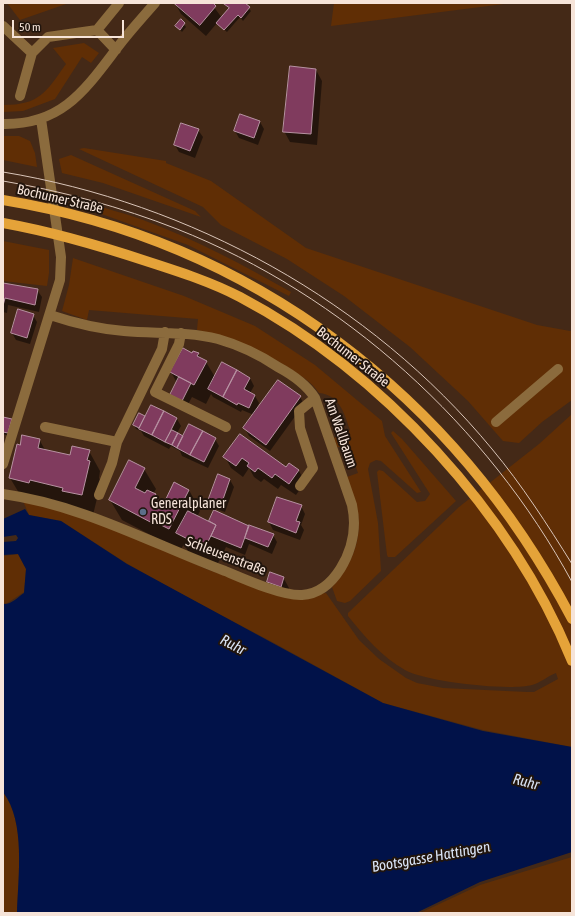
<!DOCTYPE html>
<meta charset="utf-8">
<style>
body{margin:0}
#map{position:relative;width:575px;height:916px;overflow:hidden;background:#442917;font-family:"Asap Condensed",sans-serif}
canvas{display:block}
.frame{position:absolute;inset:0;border:4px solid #f6e4d9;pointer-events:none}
.scale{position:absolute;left:12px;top:20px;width:112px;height:18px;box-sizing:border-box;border:2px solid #f6e4d9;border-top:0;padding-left:5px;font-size:12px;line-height:14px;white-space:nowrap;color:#f6e4d9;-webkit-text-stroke:3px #21150d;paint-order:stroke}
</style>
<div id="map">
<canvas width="575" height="916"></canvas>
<div class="frame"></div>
<div class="scale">50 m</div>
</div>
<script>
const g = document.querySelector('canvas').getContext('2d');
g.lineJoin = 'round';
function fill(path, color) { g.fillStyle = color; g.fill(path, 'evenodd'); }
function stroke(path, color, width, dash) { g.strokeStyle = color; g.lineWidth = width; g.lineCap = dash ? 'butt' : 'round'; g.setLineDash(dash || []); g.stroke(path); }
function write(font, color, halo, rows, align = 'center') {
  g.font = font + ' "Asap Condensed",sans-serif'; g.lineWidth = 4; g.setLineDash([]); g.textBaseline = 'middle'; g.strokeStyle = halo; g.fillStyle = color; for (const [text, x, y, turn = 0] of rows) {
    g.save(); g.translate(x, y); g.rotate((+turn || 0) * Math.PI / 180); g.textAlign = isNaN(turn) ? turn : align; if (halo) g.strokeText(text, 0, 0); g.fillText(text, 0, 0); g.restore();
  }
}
fill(new Path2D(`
 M 7,3 L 69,3 L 20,20 Z
 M 334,3 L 512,3 L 331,26 Z
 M 84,43 L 99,53 L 91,63 L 82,57 L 55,99 L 23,111 L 3,112 L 3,105 C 40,105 46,92 66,64 L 53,48 Z
 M 3,136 L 19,136 L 30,141 L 35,153 L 37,167 L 3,160 Z
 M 84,148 L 166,161 L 166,163 L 211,181 L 306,248 L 537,325 L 570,331 L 572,330 L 572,400 L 542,422 L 519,443 L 503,441 L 468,401 L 410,347 L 344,296 L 287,259 L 221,225 L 203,207 L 79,149 Z
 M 71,155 L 184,206 L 195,211 L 201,217 L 103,183 L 62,173 L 59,159 Z
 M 84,202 C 104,208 124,213 143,220 C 195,239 243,265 291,292 L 289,296 L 188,245 L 82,207 L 82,204 L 84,204 Z
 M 3,241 L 49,250 L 49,273 L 47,286 L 3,281 Z
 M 73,258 L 184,296 L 255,326 L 315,365 L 382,421 L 385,436 L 421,492 L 417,493 L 381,461 L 376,460 L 370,463 L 368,469 L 378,523 L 381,571 L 350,601 L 345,603 L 337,601 L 332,587 C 351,567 362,540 358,513 C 356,501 350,489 347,477 L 358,473 L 349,446 L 336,447 L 334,438 L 350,430 C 344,413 340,395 319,393 C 311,381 298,374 286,366 C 256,348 231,338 197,330 L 198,319 L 89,310 L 87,320 L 62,311 L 69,285 Z
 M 572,414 L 572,716 L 570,718 L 572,720 L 572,747 L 483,730 L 383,703 L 274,643 L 177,592 L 126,563 L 61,521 L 29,515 L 23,501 L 103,521 L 206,569 L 287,597 L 326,593 L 359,640 L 379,659 L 406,678 L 417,683 L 443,688 L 527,692 L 534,692 L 558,679 L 556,673 C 548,676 540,683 532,685 C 509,691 426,682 405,670 C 382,657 364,636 348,616 L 348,613 L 459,507 L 539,444 Z
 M 393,431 L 402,439 L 456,501 L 395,557 L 388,557 L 387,555 L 377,472 L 379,470 L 383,471 L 417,502 L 425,501 L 430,494 L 391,433 Z
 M 18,554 L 26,569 L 24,592 L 6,604 L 3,603 L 3,556 Z
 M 3,792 C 26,822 18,877 17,913 L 3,913 Z
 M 572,857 L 572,913 L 420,913 L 480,885 Z`), '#602e05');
fill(new Path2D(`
 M 25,509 L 29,515 L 61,521 L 127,564 L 383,703 L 483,731 L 572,747 L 572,852 L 480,882 L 416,913 L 17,913 C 18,877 26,822 3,792 L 3,604 C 11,605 18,597 24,593 L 26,569 L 18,554 L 3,555 L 3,542 L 16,541 L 18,538 L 16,535 L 3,537 L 3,519 Z`), '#011249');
fill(new Path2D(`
 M 175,3 L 211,3 L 222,18 L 230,9 L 223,3 L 244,3 L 251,11 L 243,21 L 240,17 L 227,32 L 217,23 L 206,36 L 181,14 Z
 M 181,21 L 186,27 L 182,32 L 177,26 Z
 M 316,70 L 322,81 L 317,145 L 290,142 L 284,131 Z
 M 260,122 L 264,129 L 258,145 L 239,138 L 235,131 Z
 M 198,130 L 203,137 L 195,158 L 179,152 L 175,145 Z
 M 3,284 L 37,290 L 42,297 L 39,312 L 8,305 L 7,313 L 3,312 Z
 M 33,315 L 37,322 L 30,344 L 16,340 L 12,333 Z
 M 192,354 L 198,354 L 201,359 L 206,362 L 215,377 L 250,378 L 254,386 L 250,393 L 255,396 L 259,403 L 254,415 L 300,397 L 304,404 L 270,451 L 249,436 L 245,428 L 254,415 L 242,410 L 241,412 L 213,397 L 211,394 L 206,404 L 192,397 L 186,408 L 175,402 L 177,383 L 171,372 Z
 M 152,406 L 177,419 L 181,426 L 177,433 L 184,438 L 215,439 L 219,446 L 208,468 L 182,456 L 180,451 L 171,446 L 169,449 L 144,436 L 141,431 L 136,429 L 134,425 L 140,414 L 146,418 Z
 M 3,418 L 9,436 L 3,434 Z
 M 240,436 L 286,469 L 289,464 L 299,471 L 305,482 L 296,495 L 281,485 L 278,489 L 264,479 L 261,482 L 254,477 L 249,468 L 243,477 L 231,468 L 225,457 Z
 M 39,439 L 45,450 L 71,456 L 89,451 L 100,471 L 99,478 L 101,482 L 93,515 L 22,498 L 10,478 L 18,445 L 21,446 Z
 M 144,469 L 156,489 L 153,494 L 159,501 L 165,504 L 189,490 L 200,511 L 197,517 L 209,523 L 215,511 L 249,527 L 273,535 L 277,542 L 272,554 L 249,544 L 245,555 L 226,547 L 216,567 L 189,553 L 184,544 L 181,549 L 166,543 L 122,520 L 110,500 Z
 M 230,480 L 234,487 L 225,512 L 213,508 L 209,500 Z
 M 278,498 L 301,506 L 305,514 L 301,525 L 304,530 L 300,540 L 273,530 L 269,522 Z
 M 283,577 L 289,588 L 287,597 L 274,593 L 268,582 Z`), '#0007');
const building = new Path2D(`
 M 174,3 L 213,3 L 216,6 L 200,25 Z
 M 223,3 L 245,3 L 250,7 L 241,18 L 238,15 L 224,30 L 216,23 L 229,8 Z
 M 181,19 L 185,23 L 180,30 L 175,26 Z
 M 290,66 L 316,69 L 311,134 L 283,132 Z
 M 240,114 L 260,121 L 254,138 L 234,131 Z
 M 181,123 L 199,129 L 190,151 L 174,145 Z
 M 3,283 L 38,289 L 35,305 L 5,298 L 3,306 Z
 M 18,309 L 34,314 L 27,338 L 11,333 Z
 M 183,348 L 192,353 L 193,351 L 199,353 L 197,356 L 207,361 L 194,385 L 170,372 Z
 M 222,362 L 237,370 L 223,397 L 208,389 Z
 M 237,370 L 250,378 L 244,389 L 255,395 L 249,408 L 238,403 L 237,405 L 223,397 Z
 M 179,377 L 191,383 L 182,401 L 170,395 Z
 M 278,380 L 301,396 L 266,445 L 243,428 Z
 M 151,405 L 164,411 L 152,435 L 139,429 Z
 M 164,411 L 177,418 L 165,442 L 152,435 Z
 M 139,413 L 145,416 L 139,428 L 133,425 Z
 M 3,417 L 12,419 L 8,433 L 3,432 Z
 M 189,424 L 203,431 L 190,455 L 177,448 Z
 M 172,430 L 178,433 L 172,445 L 165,442 Z
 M 203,431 L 216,438 L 204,462 L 190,455 Z
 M 178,433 L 183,436 L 177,448 L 172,445 Z
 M 240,434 L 286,467 L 289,463 L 299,470 L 289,484 L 275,474 L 272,478 L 258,468 L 255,472 L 247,466 L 249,463 L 242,458 L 236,466 L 223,457 Z
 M 22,435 L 40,439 L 38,448 L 70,455 L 72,446 L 90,450 L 87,460 L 90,461 L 82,495 L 62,491 L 63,488 L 30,480 L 29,483 L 9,478 L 17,444 L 20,445 Z
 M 129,460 L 145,468 L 135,488 L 145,493 L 147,490 L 156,494 L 154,498 L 164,503 L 174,482 L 189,490 L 169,529 L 155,522 L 154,524 L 109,500 Z
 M 218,474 L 230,479 L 221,505 L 208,501 Z
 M 277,497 L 302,505 L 296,521 L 300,522 L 296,533 L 268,522 Z
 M 214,510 L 249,526 L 241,548 L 211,536 L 216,525 L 209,521 Z
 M 188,511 L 216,525 L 205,548 L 176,533 Z
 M 249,525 L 274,534 L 268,547 L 245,538 Z
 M 270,572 L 284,577 L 281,587 L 267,582 Z`);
fill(building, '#803b5e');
stroke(building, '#b792a2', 1);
stroke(new Path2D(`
 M 3,26 L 32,53 L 48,37 L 97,30
 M 97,30 L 119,3
 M 97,30 L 116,50
 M 20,96 L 32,53
 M 3,124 C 62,125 85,90 117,48 C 129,32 142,18 155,3
 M 181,333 L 179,344 L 155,392 L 226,427
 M 496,422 L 558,369
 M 45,427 L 117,442 L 162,349 L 165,332
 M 3,464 L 60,280 L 61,257 L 41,119
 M 300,486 L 313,468 L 300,428 L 299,411 L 315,398
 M 3,494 C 82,505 151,543 225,571 C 244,579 282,596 302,595 C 335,593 354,551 354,523 C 354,517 353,510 352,505 L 315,398 C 306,384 293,375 278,367 C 260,355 239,345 218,339 C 186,331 155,334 124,331 C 98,329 74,323 50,315
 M 99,495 L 112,463 L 117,442`), '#8b6b3d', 10);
stroke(new Path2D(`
 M 3,200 C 253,241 455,396 572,619
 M 3,223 C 53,232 101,246 149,262 C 180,272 211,282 240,297 C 382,372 511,512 572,661`), '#e5a339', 10);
stroke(new Path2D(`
 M 3,172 C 191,203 370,301 492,449 C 522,485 547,524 572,564
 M 3,181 C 62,191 121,207 177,229 C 344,295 487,425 572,582`), '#d9c5b9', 1);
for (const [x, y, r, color] of [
 [143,512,4,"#5c6f8a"]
]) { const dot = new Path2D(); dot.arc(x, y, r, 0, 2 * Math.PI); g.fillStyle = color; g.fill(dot); stroke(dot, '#21150d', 1.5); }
write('14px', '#f6e4d9', '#21150d', [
 ["Bochumer Straße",60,199,13],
 ["Bochumer Straße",353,357,38],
 ["Am Wallbaum",341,433,71],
 ["Schleusenstraße",226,556,21]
]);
write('14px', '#f6e4d9', '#21150d', [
 ["Generalplaner",151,504],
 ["RDS",151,520]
], 'left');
write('italic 15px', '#d9e3f5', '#21150d', [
 ["Ruhr",233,645,28],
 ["Ruhr",526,782,15],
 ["Bootsgasse Hattingen",431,857,-10]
]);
</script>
